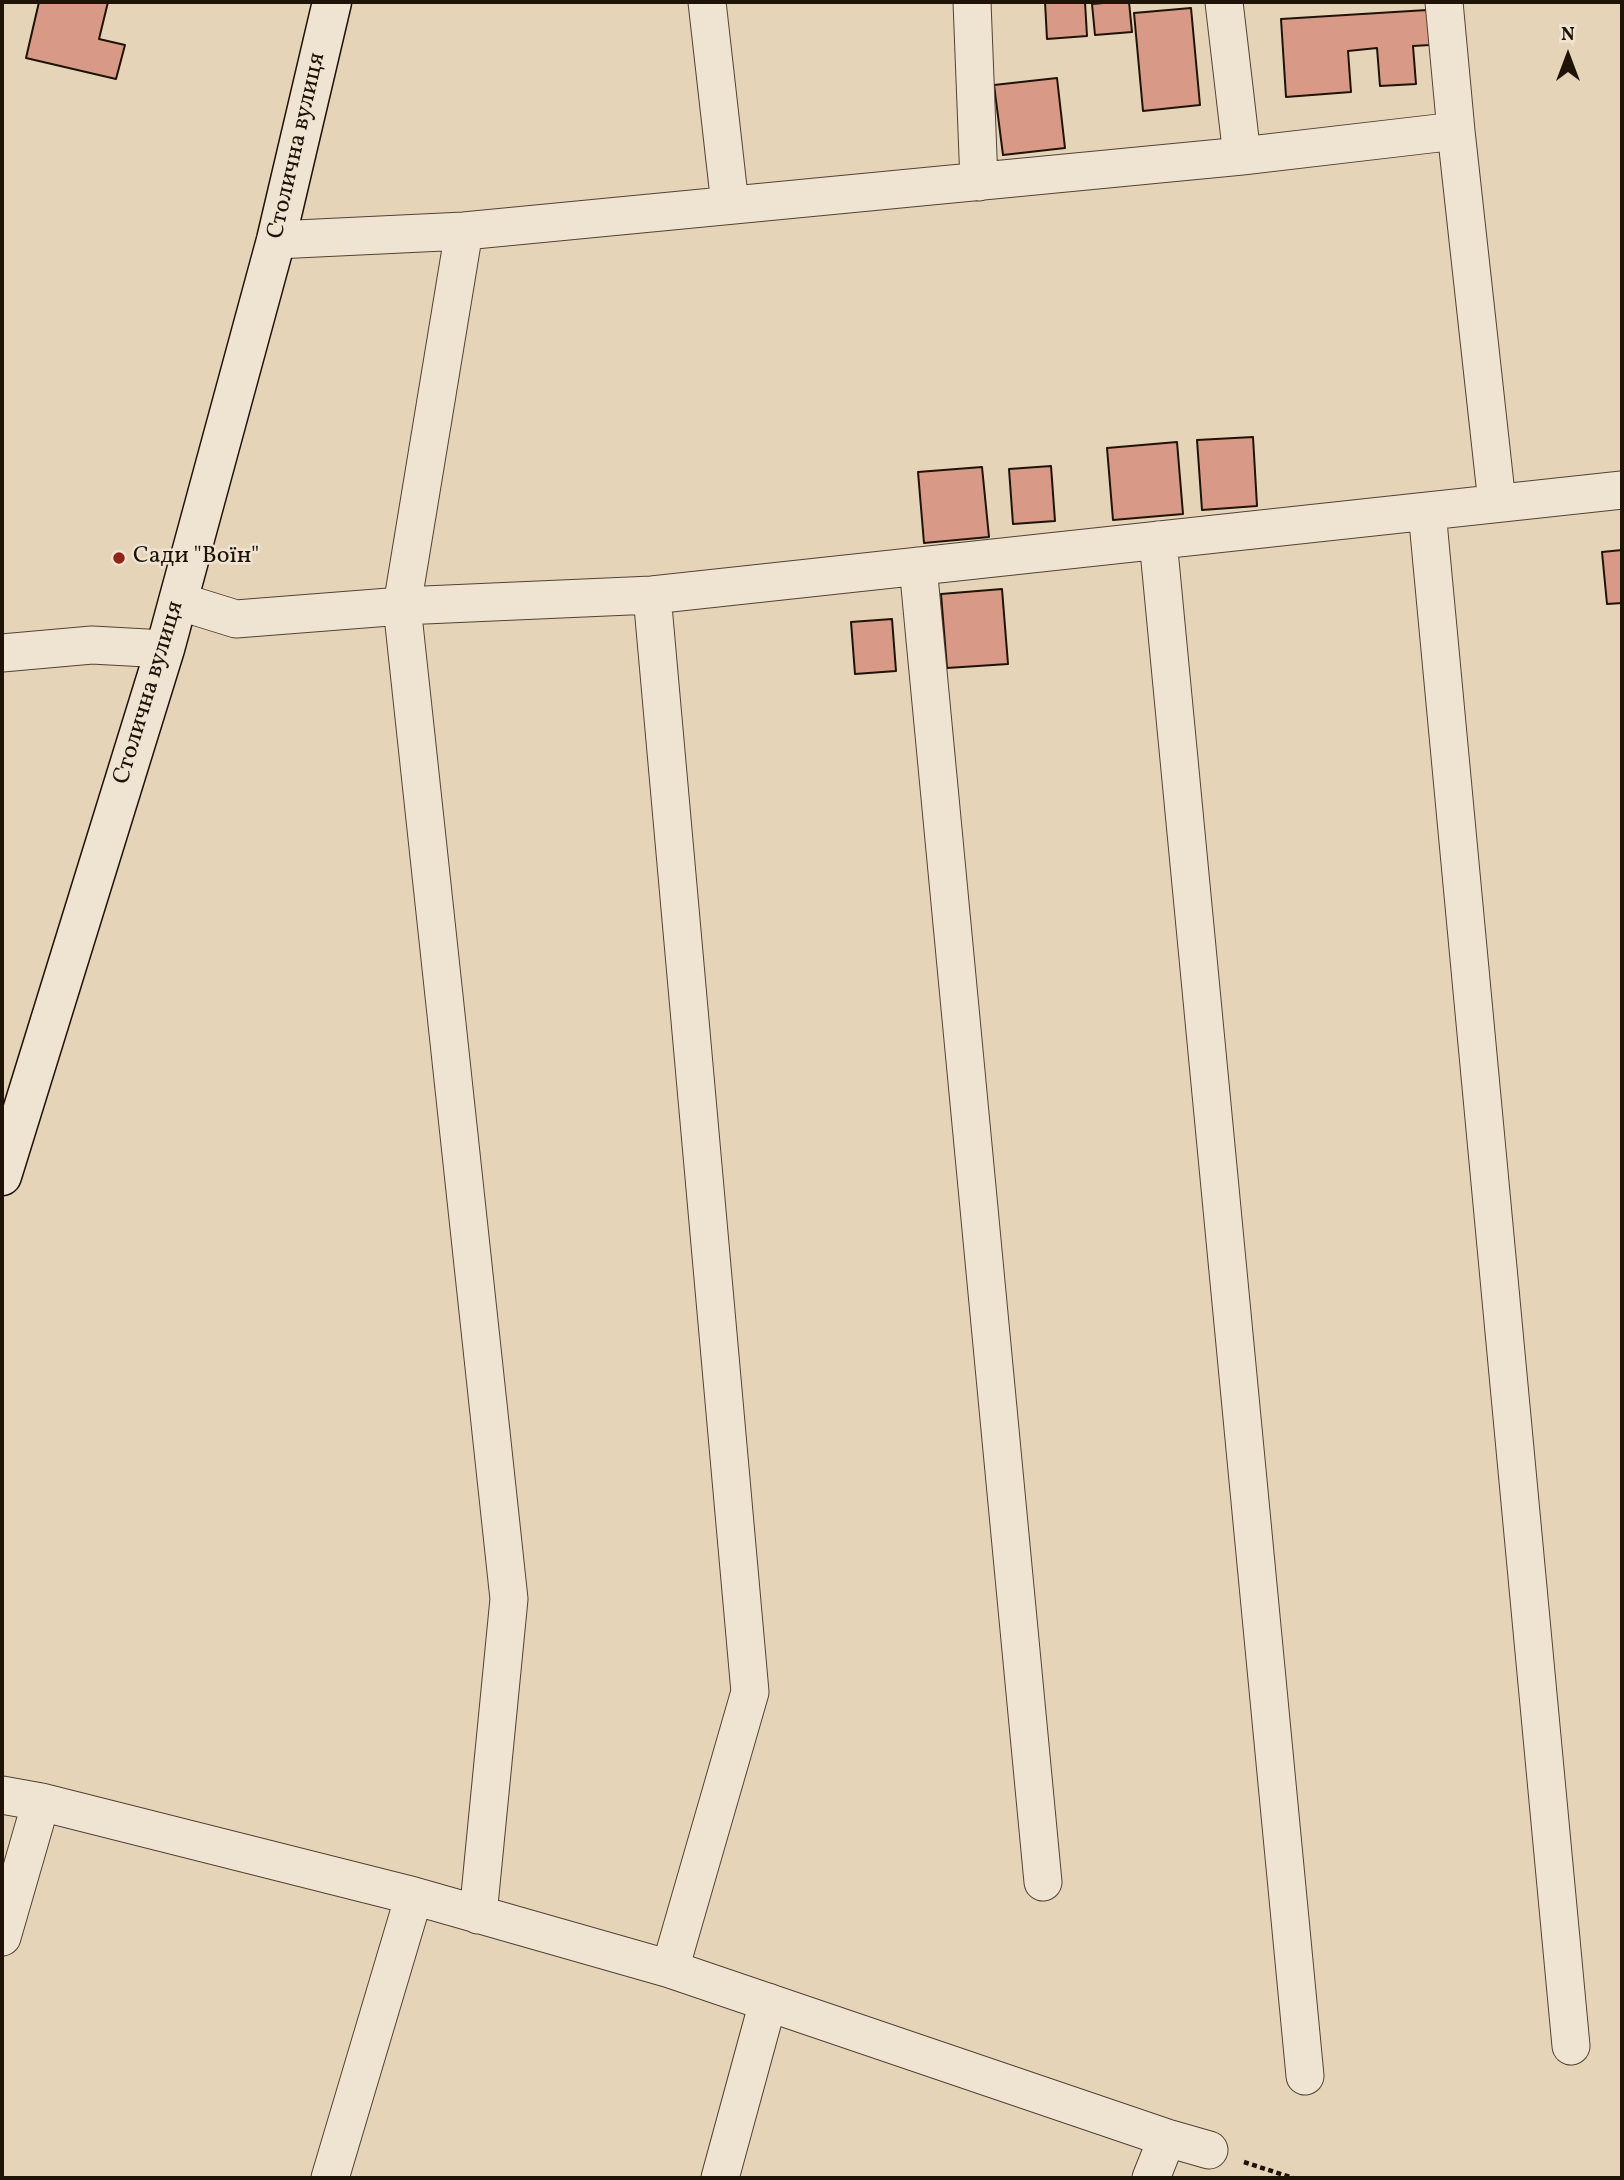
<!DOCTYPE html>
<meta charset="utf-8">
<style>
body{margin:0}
#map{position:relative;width:1624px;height:2180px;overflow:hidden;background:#e6d4b9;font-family:Vollkorn,serif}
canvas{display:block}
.frame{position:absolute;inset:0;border:4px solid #1f1307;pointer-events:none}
.north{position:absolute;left:1533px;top:21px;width:70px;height:70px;-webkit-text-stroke:5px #efe3d2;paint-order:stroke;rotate:0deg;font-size:19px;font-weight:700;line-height:28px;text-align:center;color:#1f1307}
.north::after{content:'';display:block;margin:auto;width:24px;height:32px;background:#1f1307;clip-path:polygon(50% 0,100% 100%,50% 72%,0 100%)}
</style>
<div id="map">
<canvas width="1624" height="2180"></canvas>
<div class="frame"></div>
<div class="north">N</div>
</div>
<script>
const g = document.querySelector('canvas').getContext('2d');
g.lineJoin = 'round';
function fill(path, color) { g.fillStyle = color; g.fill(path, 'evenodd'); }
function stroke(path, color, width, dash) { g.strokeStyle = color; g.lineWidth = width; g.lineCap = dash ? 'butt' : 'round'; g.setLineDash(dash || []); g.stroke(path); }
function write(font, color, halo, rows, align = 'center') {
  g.font = font + ' Vollkorn,serif'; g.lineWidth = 5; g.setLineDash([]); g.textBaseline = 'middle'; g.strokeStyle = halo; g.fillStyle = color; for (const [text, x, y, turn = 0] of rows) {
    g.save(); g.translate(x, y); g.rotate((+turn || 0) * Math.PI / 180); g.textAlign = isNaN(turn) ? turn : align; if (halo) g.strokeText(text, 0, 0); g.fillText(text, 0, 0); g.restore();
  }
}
const building = new Path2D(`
 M 39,2 L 108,2 L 99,39 L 125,45 L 116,79 L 26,58 Z
 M 1045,2 L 1085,2 L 1087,36 L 1047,39 Z
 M 1115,2 L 1129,2 L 1132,32 L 1095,35 L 1092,4 Z
 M 1191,8 L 1200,105 L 1143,111 L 1134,13 Z
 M 1427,10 L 1430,45 L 1413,46 L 1416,84 L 1380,86 L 1377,48 L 1348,51 L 1351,92 L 1286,97 L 1281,19 Z
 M 1057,78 L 1065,148 L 1003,155 L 994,85 Z
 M 1253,437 L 1257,506 L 1202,510 L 1197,440 Z
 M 1177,442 L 1183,514 L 1113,520 L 1107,448 Z
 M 1051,466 L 1055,521 L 1013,524 L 1009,469 Z
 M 982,467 L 989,537 L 924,543 L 918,472 Z
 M 1622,550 L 1622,603 L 1607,604 L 1602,552 Z
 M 1002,589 L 1008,664 L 947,668 L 941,594 Z
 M 892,619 L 896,671 L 855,674 L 851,622 Z`);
fill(building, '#d89986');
stroke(building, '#1f1307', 2);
const minor = new Path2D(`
 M 707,2 L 730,205
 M 972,2 L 979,182
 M 1224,2 L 1242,156
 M 1444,2 L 1456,131
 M 464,231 L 402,606 L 509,1599 L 478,1915
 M 276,240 L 464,231 L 1242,156 L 1456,131 L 1497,503
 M 1427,511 L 1571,2046
 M 1158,540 L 1305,2076
 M 918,566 L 1043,1882
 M 652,595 L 750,1692 L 670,1969
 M 178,601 L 236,619 L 402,606 L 652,595 L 1622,490
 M 2,653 L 92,645 L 165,649
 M 2,1795 L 41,1802 L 414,1896 L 670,1969 L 1167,2138 L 1209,2150
 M 2,1937 L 41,1802
 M 330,2178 L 414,1896
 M 720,2178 L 768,2002
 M 1151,2178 L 1167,2138`);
const secondary = new Path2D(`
 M 2,1176 L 165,649 L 276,240 L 332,2`);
stroke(minor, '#514334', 39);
stroke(secondary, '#1f1307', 41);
stroke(new Path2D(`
 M 1244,2162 L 1293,2178`), '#1f1307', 4.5, [5, 3.5]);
stroke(minor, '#efe3d2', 37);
stroke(secondary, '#efe3d2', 38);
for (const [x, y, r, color] of [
 [119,558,7,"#8f2418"]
]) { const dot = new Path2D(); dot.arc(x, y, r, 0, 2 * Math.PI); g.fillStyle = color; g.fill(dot); stroke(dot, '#efe3d2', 2.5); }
write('24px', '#1f1307', '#efe3d2', [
 ["Столична вулиця",298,146,-77],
 ["Столична вулиця",150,693,-73]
]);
write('24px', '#1f1307', '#efe3d2', [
 ["Сади \"Воїн\"",133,558]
], 'left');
</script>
